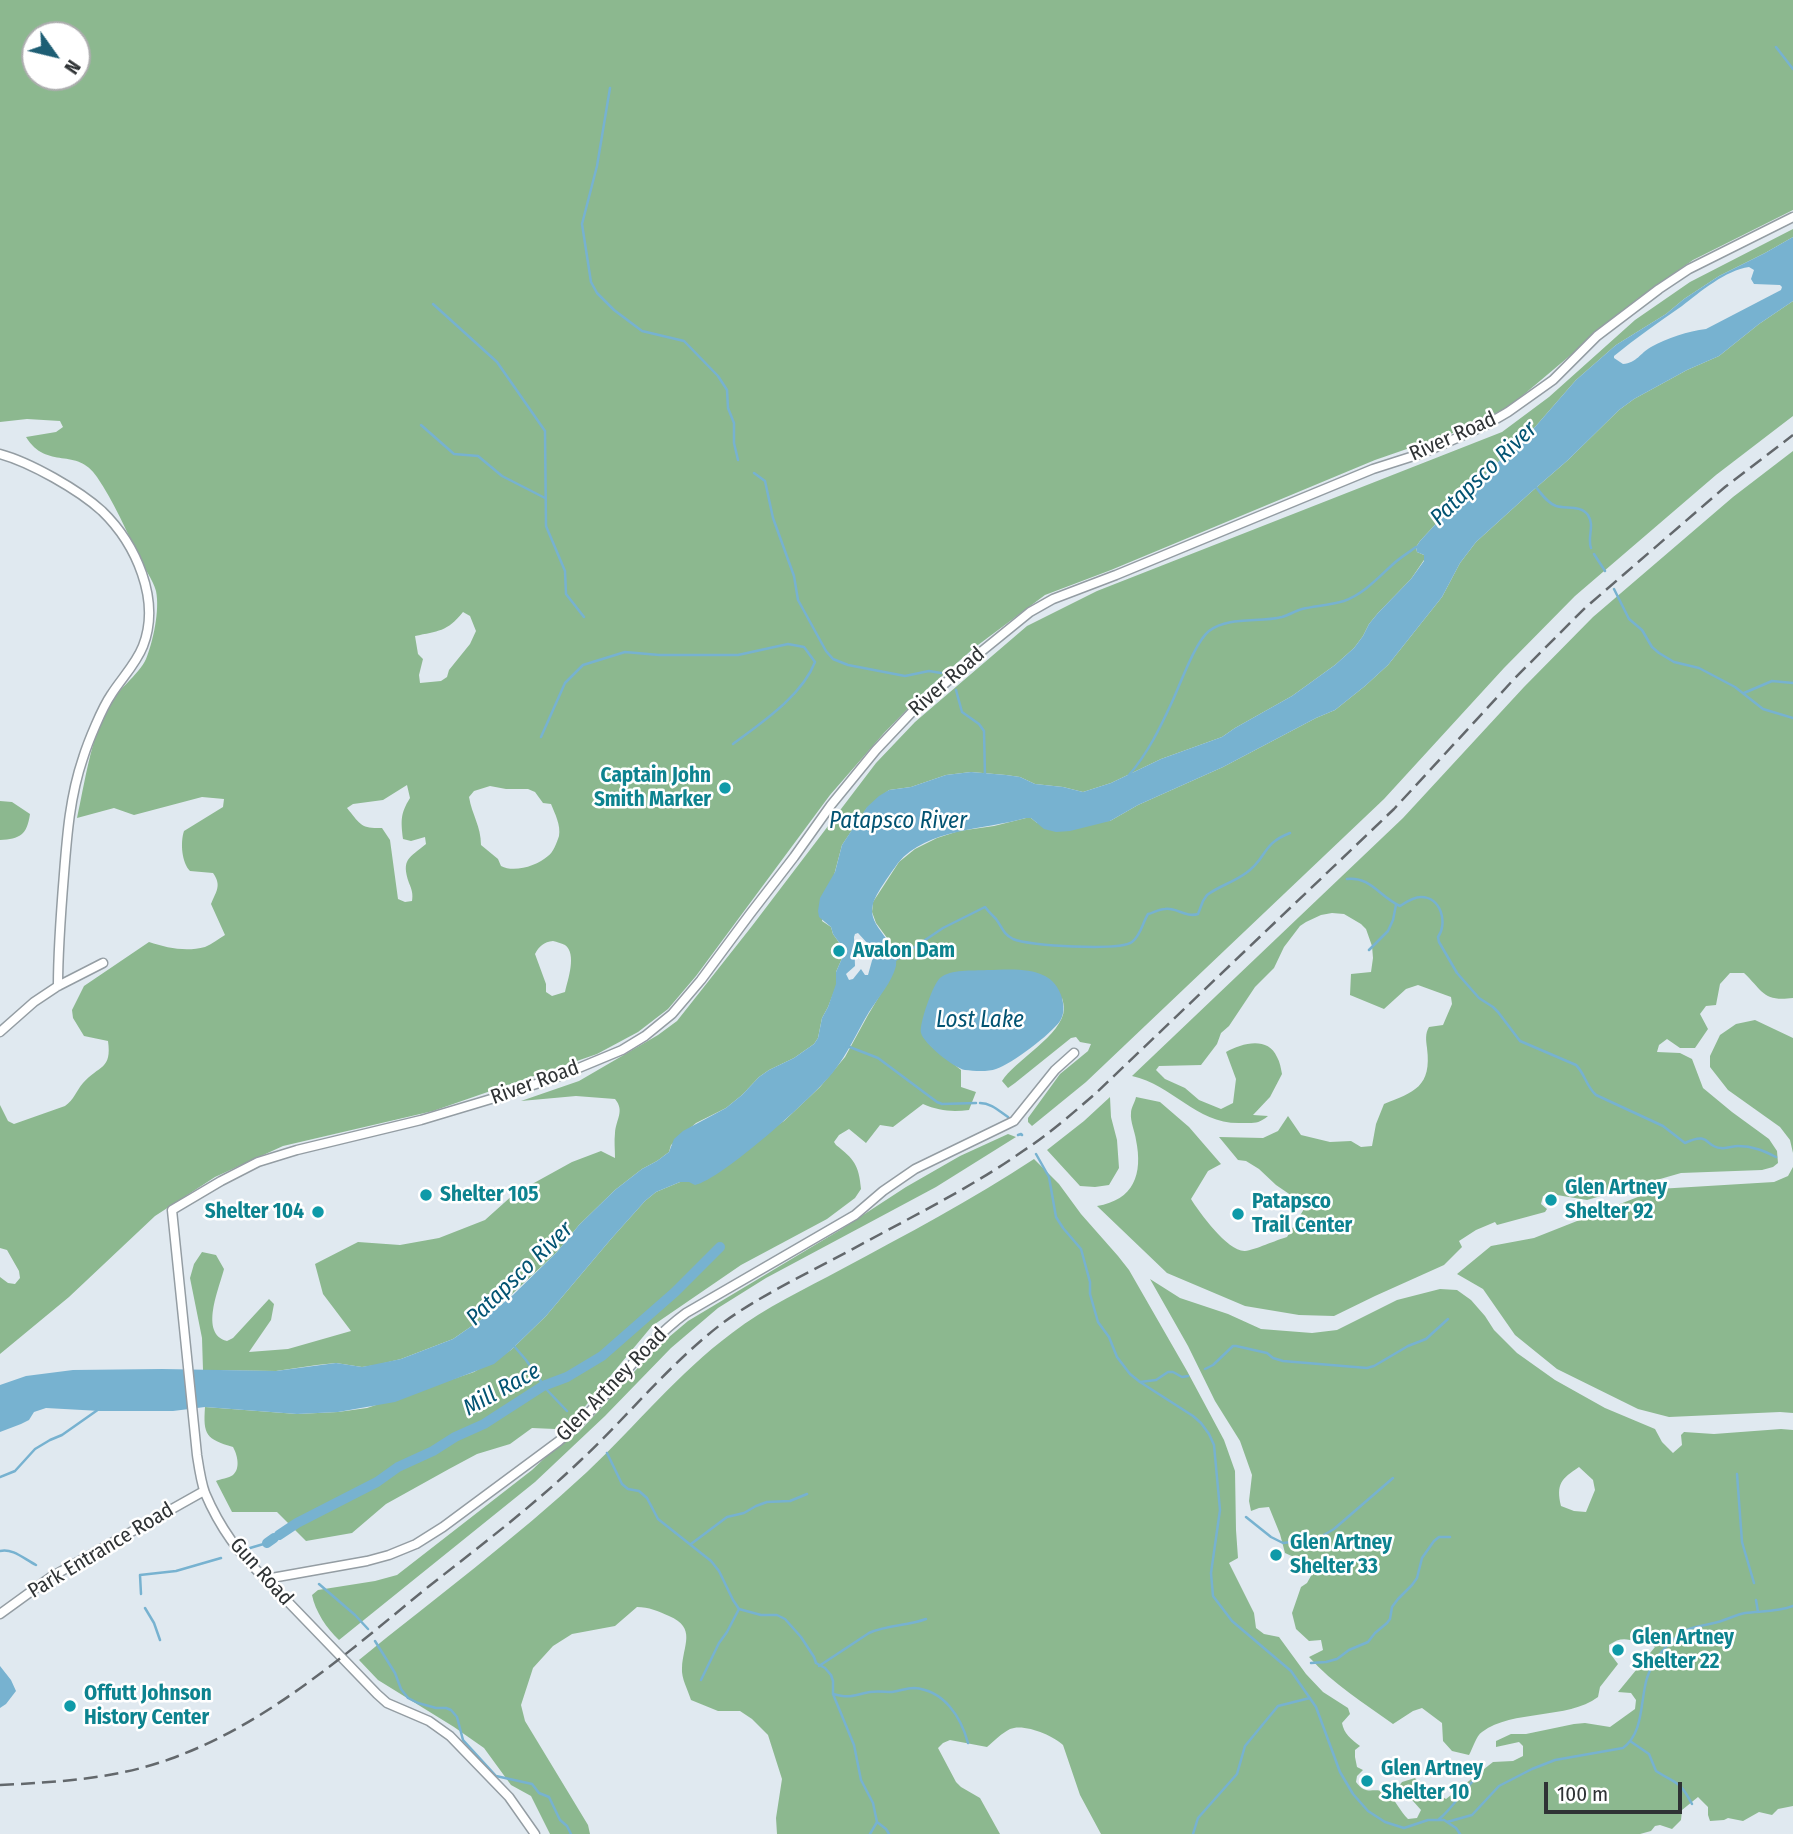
<!DOCTYPE html>
<style>
body{margin:0}
#map{position:relative;width:1793px;height:1834px;overflow:hidden;background:#e0e9f0;font-family:"Fira Sans Condensed",sans-serif}
canvas{display:block}
.north{position:absolute;left:21px;top:21px;width:70px;height:70px;box-sizing:border-box;background:#fff;border:2px solid #acadae;border-radius:50%;rotate:124deg;font-size:19px;font-weight:700;line-height:28px;text-align:center;color:#2f3335}
.north::after{content:'';display:block;margin:auto;width:24px;height:32px;background:#1e5e74;clip-path:polygon(50% 0,100% 100%,50% 72%,0 100%)}
.scale{position:absolute;left:1544px;top:1782px;width:138px;height:32px;box-sizing:border-box;border:4px solid #2f3335;border-top:0;padding-left:9px;font-size:21px;line-height:24px;white-space:nowrap;color:#2f3335;-webkit-text-stroke:5px #fff;paint-order:stroke}
</style>
<div id="map">
<canvas width="1793" height="1834"></canvas>
<div class="north">N</div>
<div class="scale">100 m</div>
</div>
<script>
const g = document.querySelector('canvas').getContext('2d');
g.lineJoin = 'round';
function fill(path, color) { g.fillStyle = color; g.fill(path, 'evenodd'); }
function stroke(path, color, width, dash) { g.strokeStyle = color; g.lineWidth = width; g.lineCap = dash ? 'butt' : 'round'; g.setLineDash(dash || []); g.stroke(path); }
function write(font, color, halo, rows, align = 'center') {
  g.font = font + ' "Fira Sans Condensed",sans-serif'; g.lineWidth = 5; g.setLineDash([]); g.textBaseline = 'middle'; g.strokeStyle = halo; g.fillStyle = color; for (const [text, x, y, turn = 0] of rows) {
    g.save(); g.translate(x, y); g.rotate((+turn || 0) * Math.PI / 180); g.textAlign = isNaN(turn) ? turn : align; if (halo) g.strokeText(text, 0, 0); g.fillText(text, 0, 0); g.restore();
  }
}
fill(new Path2D(`
 M 0,0 L 1793,0 L 1793,210 L 1693,260 L 1636,300 L 1509,407 L 1453,433 L 1375,460 L 1111,570 L 1045,595 L 974,648 L 926,690 L 884,733 L 830,795 L 696,976 L 668,1009 L 638,1032 L 597,1054 L 433,1111 L 283,1146 L 215,1177 L 155,1216 L 69,1297 L 0,1354 L 0,1277 L 8,1283 L 15,1284 L 20,1278 L 19,1271 L 7,1250 L 0,1248 L 0,1105 L 8,1121 L 14,1124 L 65,1106 C 74,1100 76,1091 83,1083 C 99,1065 112,1070 108,1041 L 84,1036 L 73,1018 L 72,1010 L 84,986 L 149,942 C 167,948 186,952 205,947 C 212,944 218,939 225,935 L 211,904 C 216,891 222,886 213,873 L 190,871 C 182,863 180,843 184,831 L 223,807 L 224,799 L 202,797 L 134,815 L 114,808 L 77,818 C 85,782 90,743 106,710 C 115,691 139,675 146,659 C 153,642 160,610 156,591 C 153,580 144,568 139,557 C 126,530 114,502 97,477 C 77,446 47,471 26,437 L 56,432 L 63,427 L 60,421 L 27,419 L 0,422 ZM 35,35 L 77,35 L 77,77 L 35,77 ZM 463,612 L 470,616 L 476,631 L 470,644 L 449,670 L 447,677 L 441,681 L 420,683 L 419,675 L 423,659 L 418,654 L 415,636 C 438,631 447,632 463,612 ZM 407,785 L 410,798 C 400,814 401,821 403,839 L 411,841 L 425,837 L 426,844 C 409,858 401,859 409,883 C 412,890 413,894 412,901 L 405,902 L 398,899 L 390,840 L 382,828 C 361,829 360,824 347,808 L 353,804 L 383,800 ZM 490,786 L 506,789 L 528,789 L 535,792 L 543,803 L 551,804 C 555,814 561,825 559,836 C 557,842 553,853 548,856 C 537,866 514,873 501,866 L 498,859 L 481,845 C 481,826 472,815 469,797 L 474,791 ZM 553,941 C 557,942 561,943 565,945 C 577,954 568,979 565,992 L 552,996 L 546,992 L 546,984 L 535,954 C 539,946 544,942 553,941 Z
 M 1793,229 L 1793,237 L 1765,253 L 1719,276 L 1684,299 L 1666,314 L 1616,345 L 1576,380 L 1535,427 L 1458,500 L 1420,541 L 1416,547 L 1417,552 L 1424,555 L 1424,560 L 1411,579 L 1378,613 L 1369,624 L 1363,636 L 1354,648 L 1335,665 L 1292,696 L 1235,728 L 1222,737 L 1161,759 L 1111,783 L 1083,792 L 1063,787 L 1035,784 L 1020,777 L 1006,775 L 971,772 L 946,775 L 911,787 L 889,790 L 867,808 L 842,845 L 822,921 L 831,927 L 833,934 L 843,948 L 843,956 L 836,972 L 837,984 L 828,1007 L 822,1018 L 818,1038 L 814,1044 L 794,1058 L 769,1070 L 759,1077 L 742,1095 L 726,1108 L 696,1123 L 671,1145 L 669,1152 L 657,1161 L 642,1169 L 615,1190 L 579,1225 L 557,1252 L 495,1310 L 453,1339 L 401,1359 L 376,1365 L 362,1367 L 336,1363 L 317,1365 L 276,1371 L 203,1370 L 202,1338 L 190,1278 L 194,1264 L 202,1252 L 216,1255 L 224,1269 C 219,1289 199,1334 227,1341 L 233,1338 L 269,1299 L 274,1304 L 271,1320 L 249,1352 L 288,1349 L 351,1331 L 323,1294 L 315,1264 L 358,1242 L 400,1245 L 439,1238 L 485,1220 L 514,1194 L 572,1162 L 601,1151 L 615,1158 C 615,1150 614,1141 615,1133 C 616,1119 625,1111 615,1099 L 576,1096 L 521,1101 L 579,1081 L 658,1035 L 677,1021 L 752,926 L 876,763 L 915,722 L 1027,626 L 1097,591 L 1502,432 L 1549,397 L 1635,320 L 1690,282 Z
 M 1793,301 L 1793,416 L 1716,475 L 1575,596 L 1504,668 L 1384,799 L 1086,1082 L 1032,1126 L 1028,1122 L 1028,1118 L 1060,1074 L 1088,1051 L 1091,1044 L 1080,1042 L 1076,1037 L 1071,1038 L 1015,1083 L 1008,1088 L 1002,1081 C 1014,1061 1063,1035 1064,1009 C 1064,1005 1063,1002 1062,998 L 930,1045 L 961,1070 L 961,1087 L 976,1092 L 969,1110 C 952,1112 939,1111 923,1104 L 893,1127 L 880,1125 L 866,1143 L 849,1129 L 839,1135 L 834,1142 L 836,1145 C 854,1159 859,1165 861,1189 L 855,1198 L 827,1219 L 741,1265 L 652,1326 L 577,1416 L 555,1429 L 532,1428 L 510,1444 L 477,1454 L 449,1469 L 386,1504 L 352,1533 L 306,1541 L 277,1512 L 232,1512 L 216,1481 C 220,1479 229,1478 233,1475 C 241,1468 237,1454 233,1447 C 206,1439 203,1435 205,1407 L 297,1414 L 338,1412 L 367,1408 L 474,1372 L 511,1350 L 546,1316 L 611,1239 L 645,1201 L 656,1192 L 680,1182 L 689,1182 L 784,1121 L 820,1087 L 845,1057 L 868,1015 L 892,975 L 893,946 L 876,923 L 872,912 L 873,902 L 899,862 L 915,849 L 937,838 L 959,831 L 994,826 L 1026,818 L 1031,818 L 1037,823 L 1110,821 L 1138,805 L 1223,767 L 1316,718 L 1335,710 L 1365,686 L 1388,665 L 1442,597 L 1460,563 L 1476,542 L 1530,493 L 1568,460 L 1619,410 L 1634,399 L 1687,370 L 1719,356 L 1759,324 Z
 M 1793,451 L 1793,998 C 1763,1002 1763,991 1744,973 L 1730,973 L 1720,984 L 1716,1005 L 1706,1006 L 1700,1014 L 1708,1029 L 1695,1048 L 1680,1048 L 1667,1039 L 1659,1045 L 1657,1052 L 1680,1053 L 1692,1059 L 1703,1088 L 1732,1112 L 1769,1139 L 1777,1151 L 1778,1163 L 1773,1167 L 1762,1170 L 1681,1173 L 1587,1200 L 1551,1194 L 1543,1196 L 1541,1204 L 1547,1209 L 1545,1212 L 1497,1225 L 1495,1222 L 1476,1230 L 1459,1241 L 1462,1247 L 1444,1265 L 1375,1296 L 1334,1316 L 1299,1315 L 1245,1306 L 1167,1273 L 1097,1206 C 1134,1200 1143,1174 1136,1140 C 1135,1132 1130,1121 1131,1113 C 1131,1108 1135,1102 1136,1097 L 1160,1102 L 1189,1127 L 1221,1164 L 1208,1171 L 1191,1199 C 1199,1212 1228,1252 1245,1251 C 1255,1250 1276,1240 1287,1237 L 1304,1209 L 1301,1202 L 1276,1185 L 1259,1169 L 1246,1161 L 1238,1160 L 1219,1137 L 1263,1138 L 1278,1131 L 1288,1116 L 1301,1135 L 1330,1142 L 1351,1141 L 1361,1147 L 1372,1146 L 1376,1124 L 1384,1104 C 1414,1092 1432,1087 1427,1048 C 1426,1040 1425,1034 1429,1027 L 1443,1025 L 1452,1004 L 1451,997 L 1418,985 L 1406,989 L 1384,1009 L 1350,995 L 1351,974 L 1371,972 L 1373,958 L 1372,946 L 1366,929 L 1361,924 L 1344,914 L 1332,913 L 1321,915 L 1306,922 L 1300,926 L 1284,947 L 1274,968 L 1255,987 L 1229,1026 L 1221,1033 L 1217,1044 L 1201,1065 L 1159,1066 L 1156,1070 L 1165,1079 L 1185,1088 L 1199,1100 L 1221,1109 L 1233,1103 L 1236,1079 L 1226,1052 C 1242,1043 1268,1036 1277,1057 C 1280,1062 1281,1069 1282,1074 L 1270,1097 L 1253,1115 L 1268,1116 C 1258,1124 1255,1123 1242,1123 C 1197,1125 1173,1085 1132,1076 L 1403,818 L 1524,687 L 1593,617 L 1733,497 Z
 M 0,801 L 12,802 L 30,814 C 27,835 20,839 0,840 Z
 M 1755,1020 L 1793,1038 L 1793,1153 L 1790,1140 L 1780,1127 L 1728,1090 L 1710,1067 L 1710,1056 L 1720,1035 L 1736,1024 Z
 M 1110,1097 L 1111,1117 L 1117,1140 L 1119,1168 L 1109,1185 L 1095,1187 L 1080,1186 L 1047,1150 L 1084,1121 Z
 M 1008,1134 L 1016,1137 L 936,1187 L 766,1278 L 718,1308 L 671,1348 L 605,1416 L 535,1482 L 339,1640 C 327,1629 315,1611 312,1595 L 318,1590 L 375,1581 L 397,1575 L 532,1470 L 552,1451 L 579,1432 L 656,1348 L 688,1321 L 840,1230 L 906,1187 L 960,1156 Z
 M 1034,1159 L 1059,1184 L 1081,1214 L 1118,1256 L 1129,1270 L 1187,1371 L 1224,1440 L 1235,1471 L 1236,1530 L 1238,1558 L 1229,1563 L 1254,1613 L 1256,1628 L 1264,1634 L 1279,1637 L 1306,1674 L 1323,1692 L 1348,1708 L 1350,1714 L 1342,1723 C 1344,1734 1351,1739 1360,1746 L 1355,1750 L 1355,1757 L 1357,1767 L 1363,1770 L 1357,1776 L 1356,1782 C 1367,1797 1373,1786 1386,1793 C 1396,1799 1400,1812 1408,1819 L 1417,1818 L 1421,1810 L 1413,1801 L 1403,1797 L 1399,1786 L 1402,1782 L 1415,1778 L 1420,1784 L 1446,1799 L 1493,1762 L 1513,1761 L 1523,1756 L 1523,1746 L 1519,1742 L 1496,1747 L 1496,1741 L 1511,1734 L 1526,1734 L 1574,1724 L 1585,1723 L 1610,1727 L 1635,1709 L 1636,1700 L 1631,1693 L 1618,1692 L 1655,1647 L 1642,1636 L 1637,1642 C 1625,1638 1619,1638 1609,1645 L 1609,1652 L 1618,1664 L 1600,1687 L 1598,1697 C 1567,1720 1513,1709 1482,1732 C 1476,1736 1473,1748 1469,1755 L 1452,1751 L 1443,1741 L 1442,1723 L 1422,1708 L 1413,1711 L 1393,1724 C 1364,1703 1333,1684 1309,1657 L 1323,1650 L 1321,1640 L 1309,1641 L 1296,1629 L 1292,1613 L 1301,1587 L 1307,1583 L 1312,1574 L 1305,1562 L 1285,1553 L 1280,1534 L 1269,1507 L 1259,1508 L 1251,1511 L 1249,1501 L 1252,1475 L 1240,1441 L 1215,1401 L 1188,1346 L 1150,1279 L 1180,1298 L 1228,1314 L 1261,1329 L 1312,1333 L 1337,1330 L 1397,1300 L 1440,1289 L 1457,1290 L 1471,1300 L 1485,1316 L 1494,1330 L 1517,1353 L 1555,1380 L 1605,1408 L 1655,1429 L 1662,1442 L 1673,1453 L 1682,1445 L 1681,1435 L 1684,1432 L 1714,1434 L 1781,1429 L 1793,1430 L 1793,1806 L 1778,1809 L 1772,1815 L 1759,1812 L 1743,1821 L 1728,1818 L 1724,1820 L 1710,1821 L 1708,1815 L 1708,1807 L 1698,1797 L 1682,1810 L 1681,1820 L 1672,1829 L 1660,1825 L 1655,1826 L 1651,1831 L 1640,1834 L 1101,1834 L 1080,1795 L 1063,1745 C 1053,1735 1023,1723 1010,1729 C 1002,1733 994,1741 987,1747 L 950,1740 L 943,1743 L 938,1748 L 956,1782 L 961,1787 L 980,1798 L 1000,1834 L 777,1834 L 776,1818 L 782,1779 L 768,1735 L 752,1719 L 740,1711 L 718,1711 L 691,1700 C 688,1690 681,1678 682,1668 C 683,1645 697,1628 669,1616 C 658,1611 649,1607 637,1607 L 615,1626 L 572,1634 L 553,1646 L 533,1668 L 521,1705 L 525,1721 L 588,1825 L 590,1834 L 550,1834 L 531,1796 L 511,1785 L 484,1748 L 454,1727 L 378,1680 L 359,1660 C 435,1598 515,1539 587,1472 C 636,1426 678,1373 732,1333 C 766,1307 805,1289 842,1269 C 907,1234 972,1200 1034,1159 ZM 1579,1467 L 1593,1480 L 1595,1490 L 1586,1512 L 1574,1511 L 1561,1506 C 1556,1484 1561,1479 1579,1467 Z
 M 1793,1167 L 1793,1413 L 1780,1412 L 1669,1417 L 1638,1409 L 1557,1369 L 1515,1335 L 1483,1289 L 1457,1274 L 1491,1246 L 1534,1238 L 1658,1189 L 1774,1182 L 1788,1176 Z`), '#8cb88f');
fill(new Path2D(`
 M 1793,237 L 1793,301 L 1759,324 L 1719,356 L 1687,370 L 1634,399 L 1619,410 L 1568,460 L 1530,493 L 1476,542 L 1460,563 L 1442,597 L 1388,665 L 1365,686 L 1335,710 L 1316,718 L 1223,767 L 1138,805 L 1110,821 L 1070,831 L 1056,832 L 1044,829 L 1031,818 L 1026,818 C 985,830 927,828 898,863 C 891,873 876,893 873,904 C 866,928 900,941 896,966 C 892,982 878,998 869,1012 C 857,1032 848,1053 834,1071 C 816,1095 721,1180 695,1185 L 689,1182 L 680,1182 L 656,1192 L 645,1201 L 611,1239 L 546,1316 L 511,1350 L 494,1364 L 395,1402 L 338,1412 L 297,1414 L 205,1407 L 173,1411 L 100,1411 L 46,1408 L 34,1412 L 29,1420 L 21,1424 L 0,1432 L 0,1385 L 26,1376 L 73,1370 L 162,1369 L 276,1371 L 336,1363 L 362,1367 L 401,1359 L 453,1339 L 495,1310 L 513,1295 L 557,1252 L 579,1225 L 615,1190 L 642,1169 L 657,1161 L 669,1152 L 674,1139 L 683,1131 L 726,1108 L 742,1095 L 759,1077 L 769,1070 L 794,1058 L 814,1044 L 818,1038 L 822,1018 L 828,1007 L 836,984 L 836,972 L 843,956 L 843,948 L 833,934 L 831,927 L 819,917 L 818,911 L 820,898 L 835,872 L 842,845 L 867,807 L 879,796 L 889,790 L 911,787 L 946,775 L 971,772 L 1006,775 L 1020,777 L 1035,784 L 1063,787 L 1083,792 L 1111,783 L 1161,759 L 1222,737 L 1235,728 L 1292,696 L 1335,665 L 1354,648 L 1363,636 L 1369,624 L 1378,613 L 1411,579 L 1424,561 L 1424,555 L 1417,552 L 1416,547 L 1420,541 L 1458,500 L 1535,427 L 1576,380 L 1616,345 L 1666,314 L 1684,299 L 1719,276 L 1765,253 ZM 1749,267 L 1754,270 L 1751,279 L 1754,284 L 1780,285 L 1782,287 L 1781,290 L 1706,329 C 1688,331 1667,338 1651,347 C 1640,353 1637,363 1623,364 L 1614,358 L 1614,356 C 1636,338 1659,322 1682,306 C 1700,292 1726,270 1749,267 ZM 858,933 L 869,945 L 872,953 L 873,957 L 868,975 L 865,975 L 861,969 L 853,979 L 849,980 L 846,974 L 855,966 L 854,937 L 855,934 Z
 M 987,970 C 1004,970 1028,967 1045,976 C 1053,980 1058,987 1061,995 C 1064,1004 1065,1013 1060,1021 C 1051,1034 1012,1064 996,1069 C 988,1072 974,1071 965,1070 C 954,1068 924,1044 921,1033 C 919,1024 933,984 940,978 C 951,969 972,971 987,970 Z
 M 0,1666 L 11,1680 L 16,1691 L 6,1704 L 0,1708 Z`), '#77b2d0');
stroke(new Path2D(`
 M 1776,47 L 1793,69
 M 610,88 L 597,166 L 582,224 L 591,282 L 597,293 L 614,310 L 642,331 L 684,341 L 718,376 L 727,390 L 728,408 L 734,423 L 734,443 L 738,460
 M 433,304 L 497,362 L 545,431 L 546,526 L 565,571 L 566,594 L 584,617
 M 421,425 L 454,454 L 478,456 L 502,476 L 545,498
 M 754,473 L 765,481 L 773,518 L 794,576 L 798,600 L 826,651 L 833,659 L 848,665 L 905,676 L 929,671 L 941,673
 M 1535,486 C 1541,493 1547,503 1556,506 C 1566,509 1581,505 1588,515 C 1595,526 1587,537 1591,548
 M 1594,554 L 1605,571
 M 1614,589 L 1629,619 L 1642,630 L 1652,647 L 1659,653 L 1674,662 L 1699,668 L 1735,687 L 1763,709 L 1793,718
 M 956,690 L 962,712 L 979,724 L 984,731 L 985,776
 M 1744,693 L 1772,681 L 1793,683
 M 541,737 L 565,683 L 583,665 L 625,652 L 659,655 L 738,655 L 788,644 L 804,647 L 815,662 C 802,696 761,723 733,744
 M 1129,775 C 1148,753 1160,728 1172,702 C 1180,685 1195,642 1209,631 C 1229,616 1259,623 1282,617 C 1289,615 1295,611 1302,609 C 1316,606 1330,605 1344,601 C 1363,594 1376,580 1391,566 C 1398,559 1408,553 1416,547
 M 1347,879 C 1370,876 1380,897 1400,906 C 1406,902 1414,897 1421,897 C 1441,897 1448,923 1438,937 L 1439,942 L 1457,973 L 1479,998 L 1493,1007 L 1498,1012 L 1520,1041 L 1576,1065 C 1585,1074 1586,1086 1596,1095 L 1663,1126 L 1685,1143 C 1711,1131 1704,1147 1721,1148 C 1726,1149 1733,1146 1738,1146 C 1753,1146 1764,1151 1776,1157
 M 1369,950 L 1388,931 L 1393,920 L 1396,905
 M 894,961 L 943,928 L 985,907 C 988,911 992,915 996,919 C 1002,927 1003,934 1013,939 C 1028,946 1120,951 1132,942 C 1141,935 1142,924 1148,914 C 1153,913 1159,909 1165,909 C 1176,907 1186,918 1198,914 L 1203,901 L 1207,895 C 1219,886 1234,882 1246,873 C 1267,859 1261,844 1290,833
 M 847,1046 L 878,1058 L 937,1102 L 942,1104 L 976,1103
 M 980,1103 C 991,1103 999,1111 1008,1117
 M 1018,1135 L 1021,1134 L 1022,1135
 M 1036,1154 L 1049,1177 L 1056,1217 L 1063,1228 L 1081,1249 L 1090,1282 L 1090,1294 L 1098,1322 L 1109,1337 L 1117,1357 L 1130,1374 L 1140,1382 L 1193,1416 L 1201,1423 L 1209,1434 L 1214,1445 L 1220,1510 L 1211,1573 L 1213,1596 L 1232,1621 L 1291,1671 L 1316,1707 L 1340,1772 L 1353,1794 L 1368,1811 L 1385,1822 L 1404,1828 L 1428,1820 L 1444,1820 L 1456,1828 L 1460,1834
 M 514,1346 L 526,1360 L 547,1390 L 567,1411
 M 1205,1369 L 1213,1365 L 1233,1346 L 1236,1346 L 1267,1353 L 1273,1358 L 1283,1361 L 1367,1368 L 1374,1366 L 1408,1346 L 1426,1339 L 1448,1319
 M 1140,1382 L 1156,1380 L 1168,1372 L 1173,1372 L 1182,1377 L 1188,1376
 M 607,1453 L 622,1484 L 628,1489 L 639,1491 L 647,1498 L 658,1519 L 711,1561 L 719,1571 L 733,1600 L 739,1609 L 761,1615 L 777,1615 L 785,1619 L 801,1637 L 814,1657 L 816,1663 L 825,1668 L 831,1675 L 833,1681 L 833,1694 L 854,1745 L 861,1780 L 873,1803 L 877,1822 L 870,1834
 M 1737,1474 L 1742,1542 L 1754,1583
 M 0,1477 L 15,1471 L 35,1449 L 50,1440 L 62,1435 L 99,1409
 M 1246,1517 L 1271,1537 L 1283,1543 L 1317,1539 L 1334,1529 L 1393,1478
 M 691,1544 L 727,1517 L 744,1513 L 756,1506 L 767,1502 L 790,1501 L 807,1494
 M 250,1548 L 267,1543
 M 0,1551 C 13,1548 24,1559 36,1565
 M 319,1584 L 355,1615 L 368,1629
 M 141,1594 L 140,1575 L 176,1571 L 221,1558
 M 1756,1600 L 1758,1612
 M 145,1608 L 154,1623 L 160,1640
 M 375,1641 L 395,1673 L 401,1689 L 408,1698 L 418,1703 L 436,1708 L 446,1708 L 451,1710 L 457,1717 L 463,1740 L 496,1776 L 532,1784 L 539,1793 L 549,1797 L 560,1820 L 567,1826 L 571,1834
 M 1311,1663 L 1326,1662 L 1337,1659 L 1349,1650 L 1368,1642 L 1375,1633 L 1387,1623 L 1390,1619 L 1392,1607 L 1398,1599 L 1412,1585 L 1417,1578 L 1422,1558 L 1434,1541 L 1439,1537 L 1450,1537
 M 819,1666 L 869,1633 C 887,1625 907,1626 926,1619
 M 701,1680 L 719,1643 L 727,1632 L 739,1609
 M 833,1694 C 851,1699 853,1695 870,1692 C 878,1691 885,1692 892,1692 C 900,1691 906,1688 914,1688 C 944,1690 961,1717 968,1743
 M 1630,1741 L 1649,1754 L 1656,1771 C 1678,1785 1679,1780 1692,1804
 M 1439,1819 C 1450,1811 1461,1793 1472,1782
 M 877,1822 L 886,1829 L 889,1834
 M 1447,1822 L 1472,1815 L 1499,1786 L 1532,1769 L 1555,1760 L 1623,1748 C 1644,1733 1640,1701 1647,1678 C 1653,1660 1668,1642 1683,1632 C 1693,1626 1703,1626 1714,1623 C 1725,1621 1734,1615 1745,1613 C 1761,1611 1778,1612 1793,1606
 M 1193,1834 L 1198,1818 L 1237,1774 L 1245,1746 L 1278,1706 L 1310,1698`), '#77b2d0', 2.5);
stroke(new Path2D(`
 M 279,1535 L 297,1523 L 377,1482 L 398,1467 L 433,1451 L 455,1437 L 484,1424 L 543,1386 L 567,1377 L 602,1356 L 675,1292 L 720,1247
 M 267,1543 L 274,1538`), '#77b2d0', 10);
const street = new Path2D(`
 M 0,454 C 30,462 79,490 102,511 C 136,544 161,600 143,646 C 136,664 121,679 111,695 C 102,708 88,742 83,758 C 70,796 67,835 64,874 C 61,911 58,948 58,986
 M 0,1032 L 34,1002 L 58,986 L 103,963
 M 266,1579 L 367,1561 L 389,1555 L 416,1544 L 443,1527 L 559,1441 C 606,1402 637,1349 686,1313 L 855,1215 L 883,1191 L 915,1169 L 1014,1121 L 1055,1070 L 1074,1053
 M 0,1614 L 51,1577 L 204,1491
 M 535,1834 L 509,1797 L 450,1736 L 429,1721 L 387,1703 L 377,1694 L 266,1579 C 239,1555 219,1526 205,1493 C 201,1482 199,1468 197,1455 L 172,1210 L 221,1181 L 258,1162 L 297,1150 L 421,1120 L 491,1099 L 557,1077 L 622,1050 L 645,1036 L 672,1014 L 701,980 L 750,914 L 794,857 L 831,805 L 876,750 L 911,713 L 982,651 L 1030,612 L 1053,599 L 1116,575 L 1373,469 L 1423,453 L 1484,426 L 1508,412 L 1553,380 L 1597,336 L 1659,289 L 1689,269 L 1793,217`);
stroke(street, '#949da3', 11);
stroke(street, '#fff', 8);
stroke(new Path2D(`
 M 0,1785 C 58,1782 115,1779 170,1759 C 268,1724 348,1652 428,1587 C 480,1546 533,1506 581,1460 C 629,1415 671,1362 724,1322 C 763,1294 808,1273 851,1250 C 909,1218 969,1189 1023,1151 C 1049,1134 1073,1113 1096,1093 L 1394,809 L 1515,678 L 1585,608 L 1725,487 L 1793,435`), '#63686c', 2.5, [14, 7]);
for (const [x, y, r, color] of [
 [725,788,7,"#0f9aa8"],
 [839,951,7,"#0f9aa8"],
 [426,1195,7,"#0f9aa8"],
 [1551,1200,7,"#0f9aa8"],
 [318,1212,7,"#0f9aa8"],
 [1238,1214,7,"#0f9aa8"],
 [1276,1555,7,"#0f9aa8"],
 [1618,1650,7,"#0f9aa8"],
 [70,1706,7,"#0f9aa8"],
 [1367,1781,7,"#0f9aa8"]
]) { const dot = new Path2D(); dot.arc(x, y, r, 0, 2 * Math.PI); g.fillStyle = color; g.fill(dot); stroke(dot, '#fff', 2.5); }
write('21px', '#2f3335', '#fff', [
 ["River Road",1453,437,-24],
 ["River Road",947,682,-41],
 ["River Road",535,1083,-20],
 ["Glen Artney Road",612,1385,-46],
 ["Park Entrance Road",101,1551,-31],
 ["Gun Road",261,1572,48]
]);
write('bold 21px', '#0d838f', '#fff', [
 ["Captain John",711,776,"right"],
 ["Smith Marker",711,800,"right"],
 ["Avalon Dam",853,951],
 ["Glen Artney",1565,1188],
 ["Shelter 92",1565,1212],
 ["Shelter 105",440,1195],
 ["Patapsco",1252,1202],
 ["Trail Center",1252,1226],
 ["Shelter 104",304,1212,"right"],
 ["Glen Artney",1290,1543],
 ["Shelter 33",1290,1567],
 ["Glen Artney",1632,1638],
 ["Shelter 22",1632,1662],
 ["Offutt Johnson",84,1694],
 ["History Center",84,1718],
 ["Glen Artney",1381,1769],
 ["Shelter 10",1381,1793]
], 'left');
write('italic 23px', '#025372', '#fff', [
 ["Patapsco River",1484,474,-44],
 ["Patapsco River",898,822],
 ["Lost Lake",980,1021],
 ["Patapsco River",520,1274,-44],
 ["Mill Race",502,1390,-29]
]);
</script>
